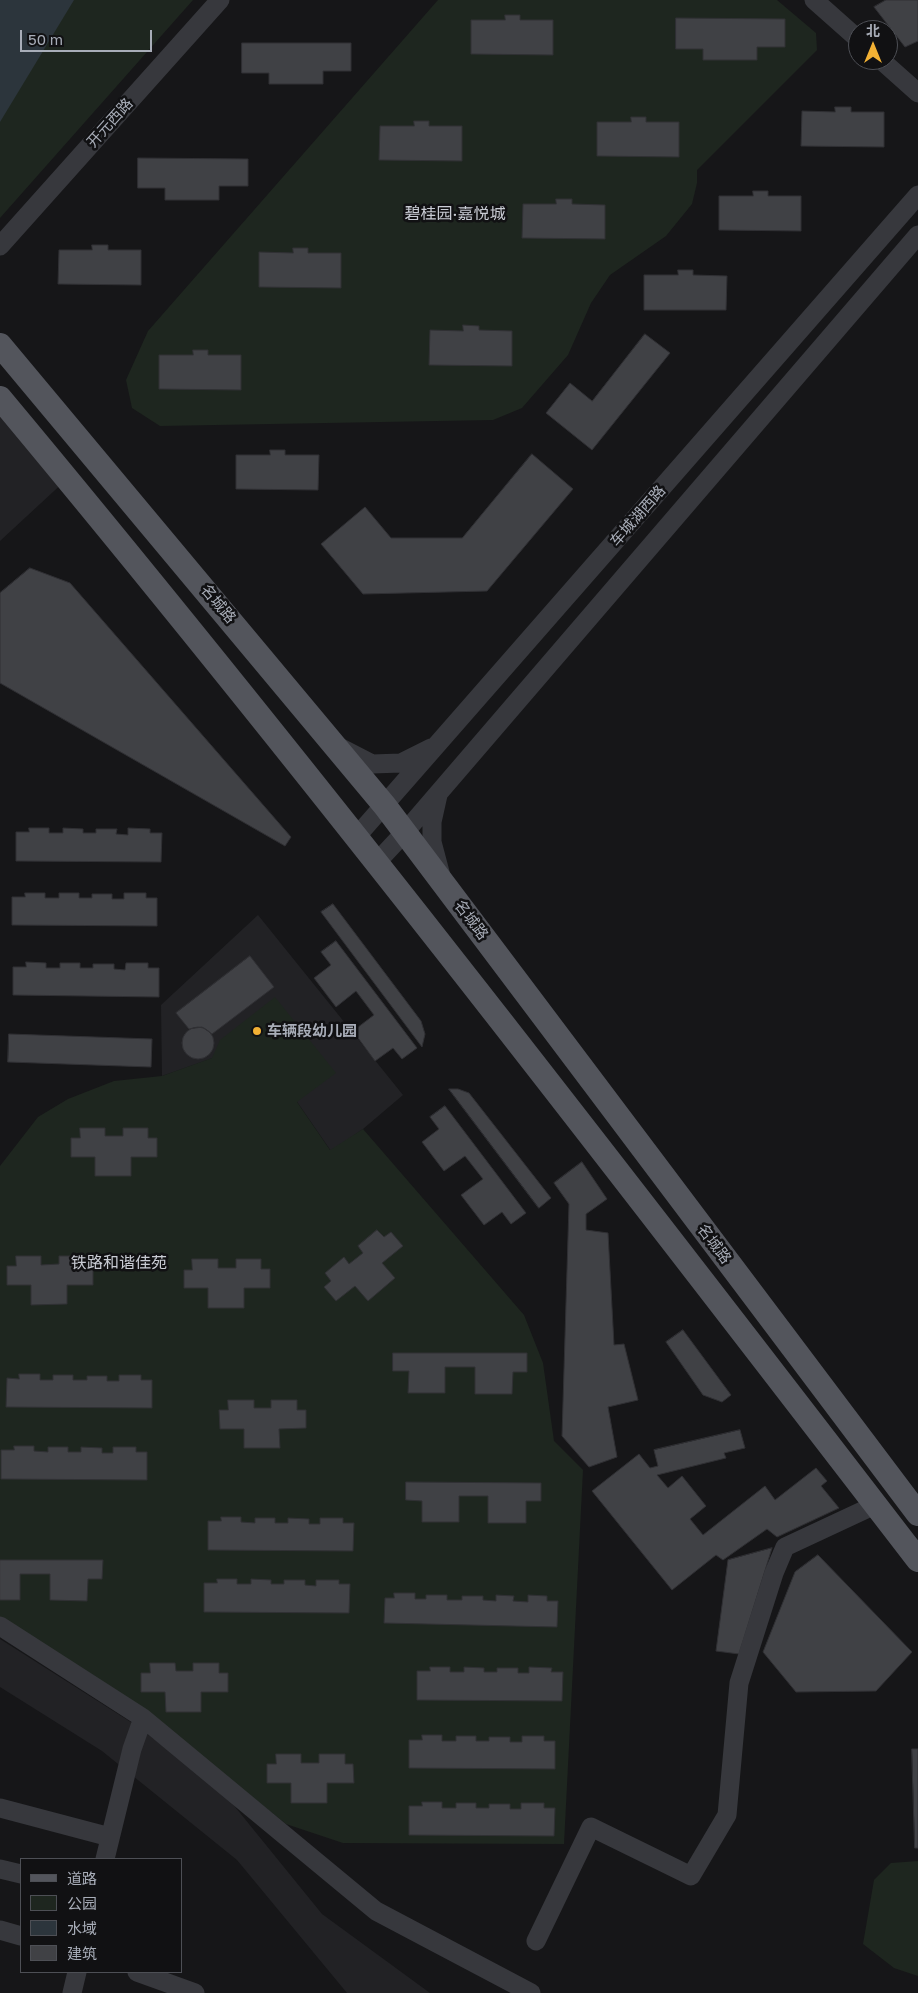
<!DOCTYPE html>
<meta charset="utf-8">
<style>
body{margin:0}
#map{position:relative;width:918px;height:1993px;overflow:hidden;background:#161618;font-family:"Golos Text","Noto Sans SC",sans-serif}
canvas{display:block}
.legend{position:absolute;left:20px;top:1858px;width:162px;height:115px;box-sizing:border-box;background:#111113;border:1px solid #4d4f55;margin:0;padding:6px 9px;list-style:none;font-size:15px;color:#a8adb8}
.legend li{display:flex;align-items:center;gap:10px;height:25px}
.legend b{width:25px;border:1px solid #4d4f55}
.north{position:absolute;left:848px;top:20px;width:50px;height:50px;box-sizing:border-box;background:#111113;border:1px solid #4d4f55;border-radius:50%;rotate:0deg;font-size:14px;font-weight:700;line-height:20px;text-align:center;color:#a8adb8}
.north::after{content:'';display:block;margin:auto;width:18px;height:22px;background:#f2b134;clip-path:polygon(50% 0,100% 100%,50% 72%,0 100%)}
.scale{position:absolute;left:20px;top:30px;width:132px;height:22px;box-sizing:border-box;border:2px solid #a8adb8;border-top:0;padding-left:6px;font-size:15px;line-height:18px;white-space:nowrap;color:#a8adb8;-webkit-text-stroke:4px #111113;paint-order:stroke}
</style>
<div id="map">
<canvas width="918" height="1993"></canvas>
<ul class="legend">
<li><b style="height:6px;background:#53555c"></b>道路</li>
<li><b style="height:14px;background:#1e261f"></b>公园</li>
<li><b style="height:14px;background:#2c353c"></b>水域</li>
<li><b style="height:14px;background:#404145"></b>建筑</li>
</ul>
<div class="north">北</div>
<div class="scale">50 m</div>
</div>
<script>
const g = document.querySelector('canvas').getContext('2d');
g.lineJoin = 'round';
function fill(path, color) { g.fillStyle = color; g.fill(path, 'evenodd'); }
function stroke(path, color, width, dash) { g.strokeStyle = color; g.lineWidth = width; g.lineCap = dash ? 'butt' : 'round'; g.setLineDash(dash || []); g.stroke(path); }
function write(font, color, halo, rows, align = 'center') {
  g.font = font + ' "Golos Text","Noto Sans SC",sans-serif'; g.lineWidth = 5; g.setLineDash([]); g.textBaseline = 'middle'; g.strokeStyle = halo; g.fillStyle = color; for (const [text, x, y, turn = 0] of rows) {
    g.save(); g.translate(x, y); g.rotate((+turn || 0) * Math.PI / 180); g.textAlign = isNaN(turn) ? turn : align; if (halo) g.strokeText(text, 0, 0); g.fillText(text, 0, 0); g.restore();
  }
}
fill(new Path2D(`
 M 0,393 L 67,479 L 0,541 Z
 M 258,915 L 403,1095 L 363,1129 L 331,1151 L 280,1077 L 213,1058 L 162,1076 L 161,1005 Z
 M 0,1639 L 137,1726 L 223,1792 L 322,1914 L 430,1993 L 347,1993 L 237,1860 L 102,1751 L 0,1687 Z`), '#222225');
fill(new Path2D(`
 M 0,0 L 193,0 L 0,218 Z
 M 438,0 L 777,0 L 816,33 L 817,50 L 697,170 L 697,183 L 692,204 L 666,236 L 610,275 L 591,303 L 568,355 L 522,408 L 493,420 L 160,426 L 132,408 L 126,380 L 148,331 Z
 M 275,997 L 336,1073 L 297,1102 L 330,1150 L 363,1129 L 524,1315 L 543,1363 L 554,1441 L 583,1470 L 564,1844 L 343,1843 L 286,1824 L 153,1718 L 0,1617 L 0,1166 L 38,1117 L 68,1099 L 114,1081 L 162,1076 L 212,1058 L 220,1040 Z
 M 918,1861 L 918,1976 L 894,1968 L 863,1944 L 874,1880 L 891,1863 Z`), '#1e261f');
fill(new Path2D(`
 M 0,0 L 74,0 L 0,122 Z`), '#2c353c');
const building = new Path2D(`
 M 886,0 L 918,0 L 918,41 L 905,47 L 874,7 Z
 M 505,15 L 520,15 L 520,20 L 553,20 L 553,55 L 471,54 L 471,20 L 505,20 Z
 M 676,18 L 785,19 L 785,47 L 757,47 L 757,60 L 703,60 L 703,49 L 676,49 Z
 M 242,43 L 351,43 L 351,71 L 323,71 L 323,84 L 269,84 L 269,73 L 242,73 Z
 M 835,107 L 851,107 L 851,112 L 884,112 L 884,147 L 801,146 L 802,111 L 835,112 Z
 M 631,117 L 646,117 L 646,122 L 679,122 L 679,157 L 597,156 L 597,122 L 631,122 Z
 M 414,121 L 429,121 L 429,126 L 462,126 L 462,161 L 379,160 L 380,126 L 414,126 Z
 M 138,158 L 248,159 L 248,186 L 219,186 L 219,200 L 165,200 L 165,188 L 138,188 Z
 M 753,191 L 768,191 L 768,196 L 801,196 L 801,231 L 719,230 L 719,196 L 753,196 Z
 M 556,199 L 572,199 L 572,204 L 605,205 L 605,239 L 522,238 L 523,204 L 556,204 Z
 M 92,245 L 108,245 L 108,250 L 141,250 L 141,285 L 58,284 L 59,250 L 92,250 Z
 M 293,248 L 308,248 L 308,253 L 341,253 L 341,288 L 259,287 L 259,252 L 293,253 Z
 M 678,270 L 693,270 L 693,275 L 727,276 L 726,310 L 644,310 L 644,275 L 678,275 Z
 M 463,325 L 479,326 L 479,330 L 512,331 L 512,366 L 429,365 L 430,330 L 463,331 Z
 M 645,334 L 670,353 L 592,450 L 546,413 L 570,383 L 592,401 Z
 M 193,350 L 208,350 L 208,355 L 241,355 L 241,390 L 159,389 L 159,355 L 193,355 Z
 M 270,450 L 285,450 L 285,455 L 319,455 L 318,490 L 236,489 L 236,455 L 270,455 Z
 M 532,454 L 573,489 L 487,591 L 363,594 L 321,544 L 365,507 L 391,538 L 462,538 Z
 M 30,568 L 70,583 L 291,837 L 285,846 L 0,683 L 0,593 Z
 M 29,828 L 49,828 L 49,833 L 63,833 L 63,828 L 83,829 L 83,833 L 96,833 L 96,829 L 117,829 L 116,834 L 128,835 L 128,828 L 150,829 L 150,833 L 162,833 L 161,862 L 16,861 L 16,832 L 29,832 Z
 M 25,893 L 45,893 L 45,898 L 59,898 L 59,893 L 79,893 L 79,898 L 92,898 L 92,894 L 112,894 L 112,899 L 124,899 L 124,893 L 146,893 L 146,898 L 157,898 L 157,926 L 12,925 L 12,897 L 25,897 Z
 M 333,904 L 421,1021 L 425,1034 L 422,1047 L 321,912 Z
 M 336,941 L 417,1048 L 402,1059 L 393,1048 L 375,1061 L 353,1031 L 374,1015 L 356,991 L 336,1007 L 314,978 L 331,965 L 321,952 Z
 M 250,956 L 274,987 L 212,1034 L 202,1027 L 189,1029 L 176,1013 Z
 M 26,962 L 46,963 L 46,968 L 60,968 L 60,963 L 80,963 L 80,968 L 93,968 L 93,964 L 114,964 L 114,969 L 125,970 L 126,963 L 148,963 L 148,968 L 159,968 L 159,997 L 13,995 L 13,967 L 26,967 Z
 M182 1043a16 16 0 1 1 32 0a16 16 0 1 1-32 0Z
 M 9,1034 L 152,1039 L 151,1067 L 8,1062 Z
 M 449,1089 L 458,1089 L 469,1093 L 551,1198 L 539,1208 Z
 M 445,1106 L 526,1213 L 511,1224 L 502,1212 L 484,1225 L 461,1195 L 483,1179 L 465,1156 L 444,1171 L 422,1142 L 439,1129 L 430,1117 Z
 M 80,1128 L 105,1128 L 105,1136 L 123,1136 L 123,1128 L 148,1128 L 148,1138 L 157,1138 L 157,1157 L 131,1157 L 131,1176 L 95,1176 L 95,1157 L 71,1157 L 71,1138 L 80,1138 Z
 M 582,1162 L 607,1199 L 586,1214 L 586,1230 L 608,1233 L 614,1345 L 624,1344 L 638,1400 L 608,1407 L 617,1457 L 589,1467 L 562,1436 L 569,1204 L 554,1183 Z
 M 377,1230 L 384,1237 L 391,1232 L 403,1246 L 382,1263 L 395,1278 L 368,1301 L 355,1286 L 336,1301 L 324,1287 L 331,1281 L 325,1273 L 344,1257 L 349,1264 L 363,1253 L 358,1246 Z
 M 16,1256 L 41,1256 L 41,1265 L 59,1264 L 59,1256 L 84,1256 L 84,1266 L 93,1266 L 93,1285 L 67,1285 L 67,1304 L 31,1305 L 31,1285 L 7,1285 L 7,1266 L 16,1266 Z
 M 192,1259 L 218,1259 L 218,1268 L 236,1268 L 236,1259 L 261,1259 L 261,1269 L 270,1269 L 270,1288 L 244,1288 L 244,1308 L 208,1308 L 208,1288 L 184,1288 L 184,1270 L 192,1270 Z
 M 683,1330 L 731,1395 L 722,1402 L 703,1395 L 666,1342 Z
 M 393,1353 L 527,1353 L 527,1372 L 513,1372 L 512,1394 L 475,1394 L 475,1367 L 445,1367 L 445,1393 L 408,1393 L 409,1371 L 393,1371 Z
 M 19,1374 L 40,1374 L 40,1380 L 53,1380 L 53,1375 L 73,1375 L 73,1380 L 87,1380 L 87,1376 L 107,1376 L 107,1381 L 119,1381 L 119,1375 L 141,1375 L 141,1380 L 152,1380 L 152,1408 L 6,1407 L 7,1378 L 19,1379 Z
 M 228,1400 L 254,1400 L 254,1408 L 271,1408 L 271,1400 L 297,1400 L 297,1410 L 306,1410 L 306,1428 L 279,1429 L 280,1448 L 244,1448 L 244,1429 L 220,1429 L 219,1410 L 228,1410 Z
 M 740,1430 L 745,1448 L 724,1453 L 726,1458 L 657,1475 L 668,1488 L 682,1476 L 706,1506 L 690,1519 L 703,1535 L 765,1486 L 775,1500 L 816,1468 L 827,1481 L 821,1486 L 839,1508 L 777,1537 L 767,1529 L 723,1560 L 716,1555 L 672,1590 L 592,1491 L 639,1454 L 650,1468 L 658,1466 L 654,1450 Z
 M 14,1446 L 34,1446 L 34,1451 L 48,1452 L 48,1447 L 68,1447 L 68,1452 L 81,1452 L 81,1447 L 102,1448 L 102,1453 L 113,1453 L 113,1447 L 136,1447 L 136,1452 L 147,1452 L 147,1480 L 1,1479 L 1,1450 L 14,1450 Z
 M 406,1482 L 541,1483 L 541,1501 L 526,1501 L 526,1523 L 488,1523 L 488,1496 L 459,1496 L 459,1522 L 422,1522 L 422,1501 L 406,1500 Z
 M 221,1517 L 241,1517 L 241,1522 L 255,1523 L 255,1518 L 275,1518 L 275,1523 L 288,1523 L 288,1518 L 309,1519 L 309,1524 L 320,1524 L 320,1518 L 343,1518 L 343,1523 L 354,1523 L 353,1551 L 208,1550 L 208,1521 L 221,1521 Z
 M 772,1548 L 739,1654 L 716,1651 L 728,1560 Z
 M 818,1555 L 912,1652 L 876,1691 L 796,1692 L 763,1652 L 795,1572 Z
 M 0,1560 L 103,1560 L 102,1579 L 88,1579 L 87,1601 L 50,1600 L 50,1574 L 20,1574 L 20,1600 L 0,1600 Z
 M 217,1579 L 237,1579 L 237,1584 L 251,1584 L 251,1579 L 271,1580 L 271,1584 L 284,1584 L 284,1580 L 305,1580 L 305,1585 L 316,1586 L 316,1580 L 339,1580 L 339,1584 L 350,1584 L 349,1613 L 204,1612 L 204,1583 L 217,1583 Z
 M 394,1593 L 415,1593 L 415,1599 L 426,1599 L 426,1595 L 447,1595 L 447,1600 L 462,1600 L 462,1596 L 483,1596 L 483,1600 L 496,1601 L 496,1595 L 514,1596 L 513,1601 L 528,1602 L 528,1595 L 547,1596 L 547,1601 L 558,1601 L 557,1627 L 384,1623 L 385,1598 L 394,1598 Z
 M 150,1663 L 175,1663 L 176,1671 L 193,1671 L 193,1663 L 219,1663 L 219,1673 L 228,1673 L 228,1692 L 201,1692 L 201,1712 L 166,1712 L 165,1692 L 141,1692 L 141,1673 L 150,1673 Z
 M 430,1667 L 450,1667 L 450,1672 L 464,1672 L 464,1667 L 484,1668 L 484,1672 L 497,1672 L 497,1668 L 518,1668 L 518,1673 L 529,1673 L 529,1667 L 552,1668 L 551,1672 L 563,1672 L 562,1701 L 417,1700 L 417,1671 L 430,1671 Z
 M 422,1735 L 442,1735 L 442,1741 L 456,1741 L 456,1736 L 476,1736 L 476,1741 L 489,1741 L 489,1737 L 510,1737 L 510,1742 L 522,1742 L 522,1736 L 544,1736 L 544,1741 L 555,1741 L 555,1769 L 409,1768 L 409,1740 L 422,1740 Z
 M 912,1749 L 918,1749 L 918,1848 L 915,1848 Z
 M 276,1754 L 301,1754 L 301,1763 L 319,1763 L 319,1754 L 345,1754 L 345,1764 L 353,1764 L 354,1783 L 327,1783 L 327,1803 L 291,1803 L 291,1783 L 267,1783 L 267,1764 L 276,1764 Z
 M 422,1802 L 442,1802 L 442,1808 L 456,1808 L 456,1803 L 476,1803 L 476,1808 L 489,1808 L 489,1804 L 510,1804 L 510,1809 L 521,1809 L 521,1803 L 544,1803 L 544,1808 L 555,1808 L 554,1836 L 409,1835 L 409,1806 L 422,1806 Z`);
fill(building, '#404145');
stroke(building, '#303034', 1);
stroke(new Path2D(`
 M 814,0 L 858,39
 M 881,60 L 918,93
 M 0,246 L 220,0
 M 339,747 L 372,764 L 401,763 L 431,748
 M 438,795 L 432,822 L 432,842 L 441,876
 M 357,836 L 918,195
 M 377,862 L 405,832 L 918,235
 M 0,1626 L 143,1718
 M 0,1808 L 110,1837
 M 105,1859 L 132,1749 L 143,1718 L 376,1911 L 531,1993
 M 0,1869 L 21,1874
 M 0,1930 L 21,1936
 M 536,1941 L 591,1827 L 691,1876 L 727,1815 L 739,1683 L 774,1573 L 785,1547 L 875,1505
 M 137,1972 L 195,1993
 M 72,1993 L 77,1972`), '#37383d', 19);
stroke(new Path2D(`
 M 0,345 L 385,806 L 918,1514
 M 0,398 C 316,777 617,1169 918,1560`), '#53555c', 24);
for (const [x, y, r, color] of [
 [257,1031,5,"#f2b134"]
]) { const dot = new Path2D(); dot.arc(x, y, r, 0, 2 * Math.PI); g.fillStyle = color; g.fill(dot); stroke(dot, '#111113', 2); }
write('15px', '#a8adb8', '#111113', [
 ["开元西路",110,123,-48],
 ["车城湖西路",638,516,-49],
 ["名城路",218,604,50],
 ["名城路",471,920,53],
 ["名城路",714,1244,53]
]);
write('bold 15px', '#a8adb8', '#111113', [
 ["车辆段幼儿园",267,1031]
], 'left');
write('16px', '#c9ccd4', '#111113', [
 ["碧桂园·嘉悦城",455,214],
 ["铁路和谐佳苑",119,1263]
]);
</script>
